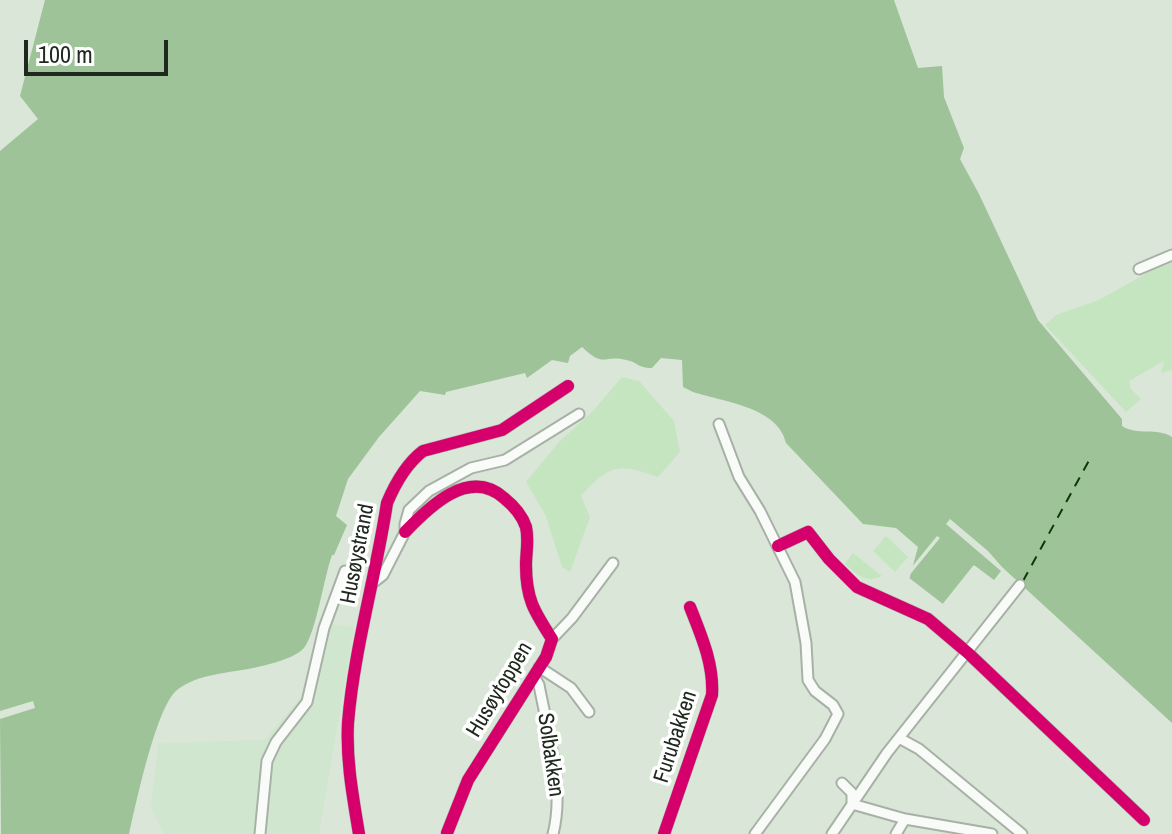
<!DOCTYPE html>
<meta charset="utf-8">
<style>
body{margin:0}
#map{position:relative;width:1172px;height:834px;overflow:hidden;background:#dae6d8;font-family:"Archivo Narrow",sans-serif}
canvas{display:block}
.scale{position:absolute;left:24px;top:40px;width:144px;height:36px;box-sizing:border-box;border:4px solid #20291f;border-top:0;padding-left:10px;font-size:24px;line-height:28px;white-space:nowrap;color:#20291f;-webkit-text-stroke:6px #fff;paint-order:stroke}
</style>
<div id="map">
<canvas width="1172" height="834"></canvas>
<div class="scale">100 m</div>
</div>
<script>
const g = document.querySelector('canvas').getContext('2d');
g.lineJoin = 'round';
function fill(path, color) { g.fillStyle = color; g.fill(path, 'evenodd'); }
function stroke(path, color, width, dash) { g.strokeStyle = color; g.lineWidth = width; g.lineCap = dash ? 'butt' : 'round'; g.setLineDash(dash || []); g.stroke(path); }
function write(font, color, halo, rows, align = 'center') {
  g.font = font + ' "Archivo Narrow",sans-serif'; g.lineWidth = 7; g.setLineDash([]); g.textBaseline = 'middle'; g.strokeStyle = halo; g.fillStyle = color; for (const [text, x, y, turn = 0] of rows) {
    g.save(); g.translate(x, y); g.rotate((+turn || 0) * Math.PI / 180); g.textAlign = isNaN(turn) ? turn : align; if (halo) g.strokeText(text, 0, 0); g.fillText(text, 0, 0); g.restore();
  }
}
fill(new Path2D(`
 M 321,622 L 354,627 L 319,834 L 164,834 L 151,808 L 158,743 L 265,740 L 301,697 Z`), '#d1e6ce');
fill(new Path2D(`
 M 1172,259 L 1172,370 L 1161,373 L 1164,361 L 1129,381 L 1131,389 L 1141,399 L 1126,412 L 1045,325 L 1056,315 L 1099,300 Z
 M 622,377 L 639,381 L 674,421 L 680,452 L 658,477 C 619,463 609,464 581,496 L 590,517 L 570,572 L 562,567 L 546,516 L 526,482 L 559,442 L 594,410 Z
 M 886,536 L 908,557 L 895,572 L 873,551 Z
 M 853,553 L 882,576 C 865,584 858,575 845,564 Z`), '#c5e5c1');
fill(new Path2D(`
 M 45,0 L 894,0 L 918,68 L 942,66 L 944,97 L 964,148 L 960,159 L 979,194 L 1038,320 L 1122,419 L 1122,426 C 1137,436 1157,427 1172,437 L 1172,724 L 1004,571 L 994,582 L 973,566 L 942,605 L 909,580 L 918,547 L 896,528 L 863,524 L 786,443 C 778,407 724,402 693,392 L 683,387 L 682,360 L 661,358 L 652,368 C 637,368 638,362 626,360 C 603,354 605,369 582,347 L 570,356 L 568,363 L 552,360 L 527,378 L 525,373 L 446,392 L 445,395 L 420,391 L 379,437 L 348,479 L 336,516 L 347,525 L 334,555 L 332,555 C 324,577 316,633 304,648 C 294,659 267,665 253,668 C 229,673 197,674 177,690 C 156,707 136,804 129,834 L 1,834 L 0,719 L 35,708 L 33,701 L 0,711 L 0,151 L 38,119 L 20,96 Z`), '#9ec398');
fill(new Path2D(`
 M 950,519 L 988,551 L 1002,567 L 1172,723 L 1172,728 L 1004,577 L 994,586 L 974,571 L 942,609 L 905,580 L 906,574 L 937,536 L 940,538 L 908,577 L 943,604 L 974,565 L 994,580 L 1001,571 L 946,524 Z`), '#dae6d8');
stroke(new Path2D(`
 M 1023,581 L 1092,455`), '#083c04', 2, [10, 8]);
const street = new Path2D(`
 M 1139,269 L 1172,255
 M 719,424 L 739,477 L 760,511 L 795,582 L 806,643 L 808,680 L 815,691 L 833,705 L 838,714 L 825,739 L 755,834
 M 405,532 C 429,507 469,467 504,498 C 514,506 522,515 526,527 C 529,540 526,552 526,565 C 526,599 534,611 552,639 L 546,657 L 468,780 L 447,833
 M 778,546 L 808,532 L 829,559 L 857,587 L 928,619 L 968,653 L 1144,820
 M 374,582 L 383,575 L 405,532 L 405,524 L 409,510 L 429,491 L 471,468 L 505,460 L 579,414
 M 552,639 L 572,618 L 613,563
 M 539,667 L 571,688 L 589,712
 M 534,676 L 539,685 C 548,733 565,787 553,834
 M 899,738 L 919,749 L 1022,834
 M 842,783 L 852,793 L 852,804 L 905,819
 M 260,834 L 267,761 L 276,742 L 307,702 L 324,628 L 345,571
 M 359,834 C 353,797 346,761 348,723 C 354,649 376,576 387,503 C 395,484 406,464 423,451 L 502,430 L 568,386
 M 664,834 L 712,695 C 714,664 701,635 690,607
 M 832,834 L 887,753 L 1020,585
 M 896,834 L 905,819 L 992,834`);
stroke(street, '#a8b1a6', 13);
stroke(street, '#f9fbf9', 9);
stroke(new Path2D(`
 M 405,532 C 429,507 469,467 504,498 C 514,506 522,515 526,527 C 529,540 526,552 526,565 C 526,599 534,611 552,639 L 546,657 L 468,780 L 447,833
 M 778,546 L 808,532 L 829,559 L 857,587 L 928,619 L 968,653 L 1144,820
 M 359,834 C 353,797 346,761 348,723 C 354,649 376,576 387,503 C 395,484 406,464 423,451 L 502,430 L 568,386
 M 664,834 L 712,695 C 714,664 701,635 690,607`), '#d6006c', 12);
write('22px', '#20291f', '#fff', [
 ["Husøystrand",358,554,-79],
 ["Husøytoppen",500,690,-59],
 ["Furubakken",676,737,-72],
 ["Solbakken",550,755,82]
]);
</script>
